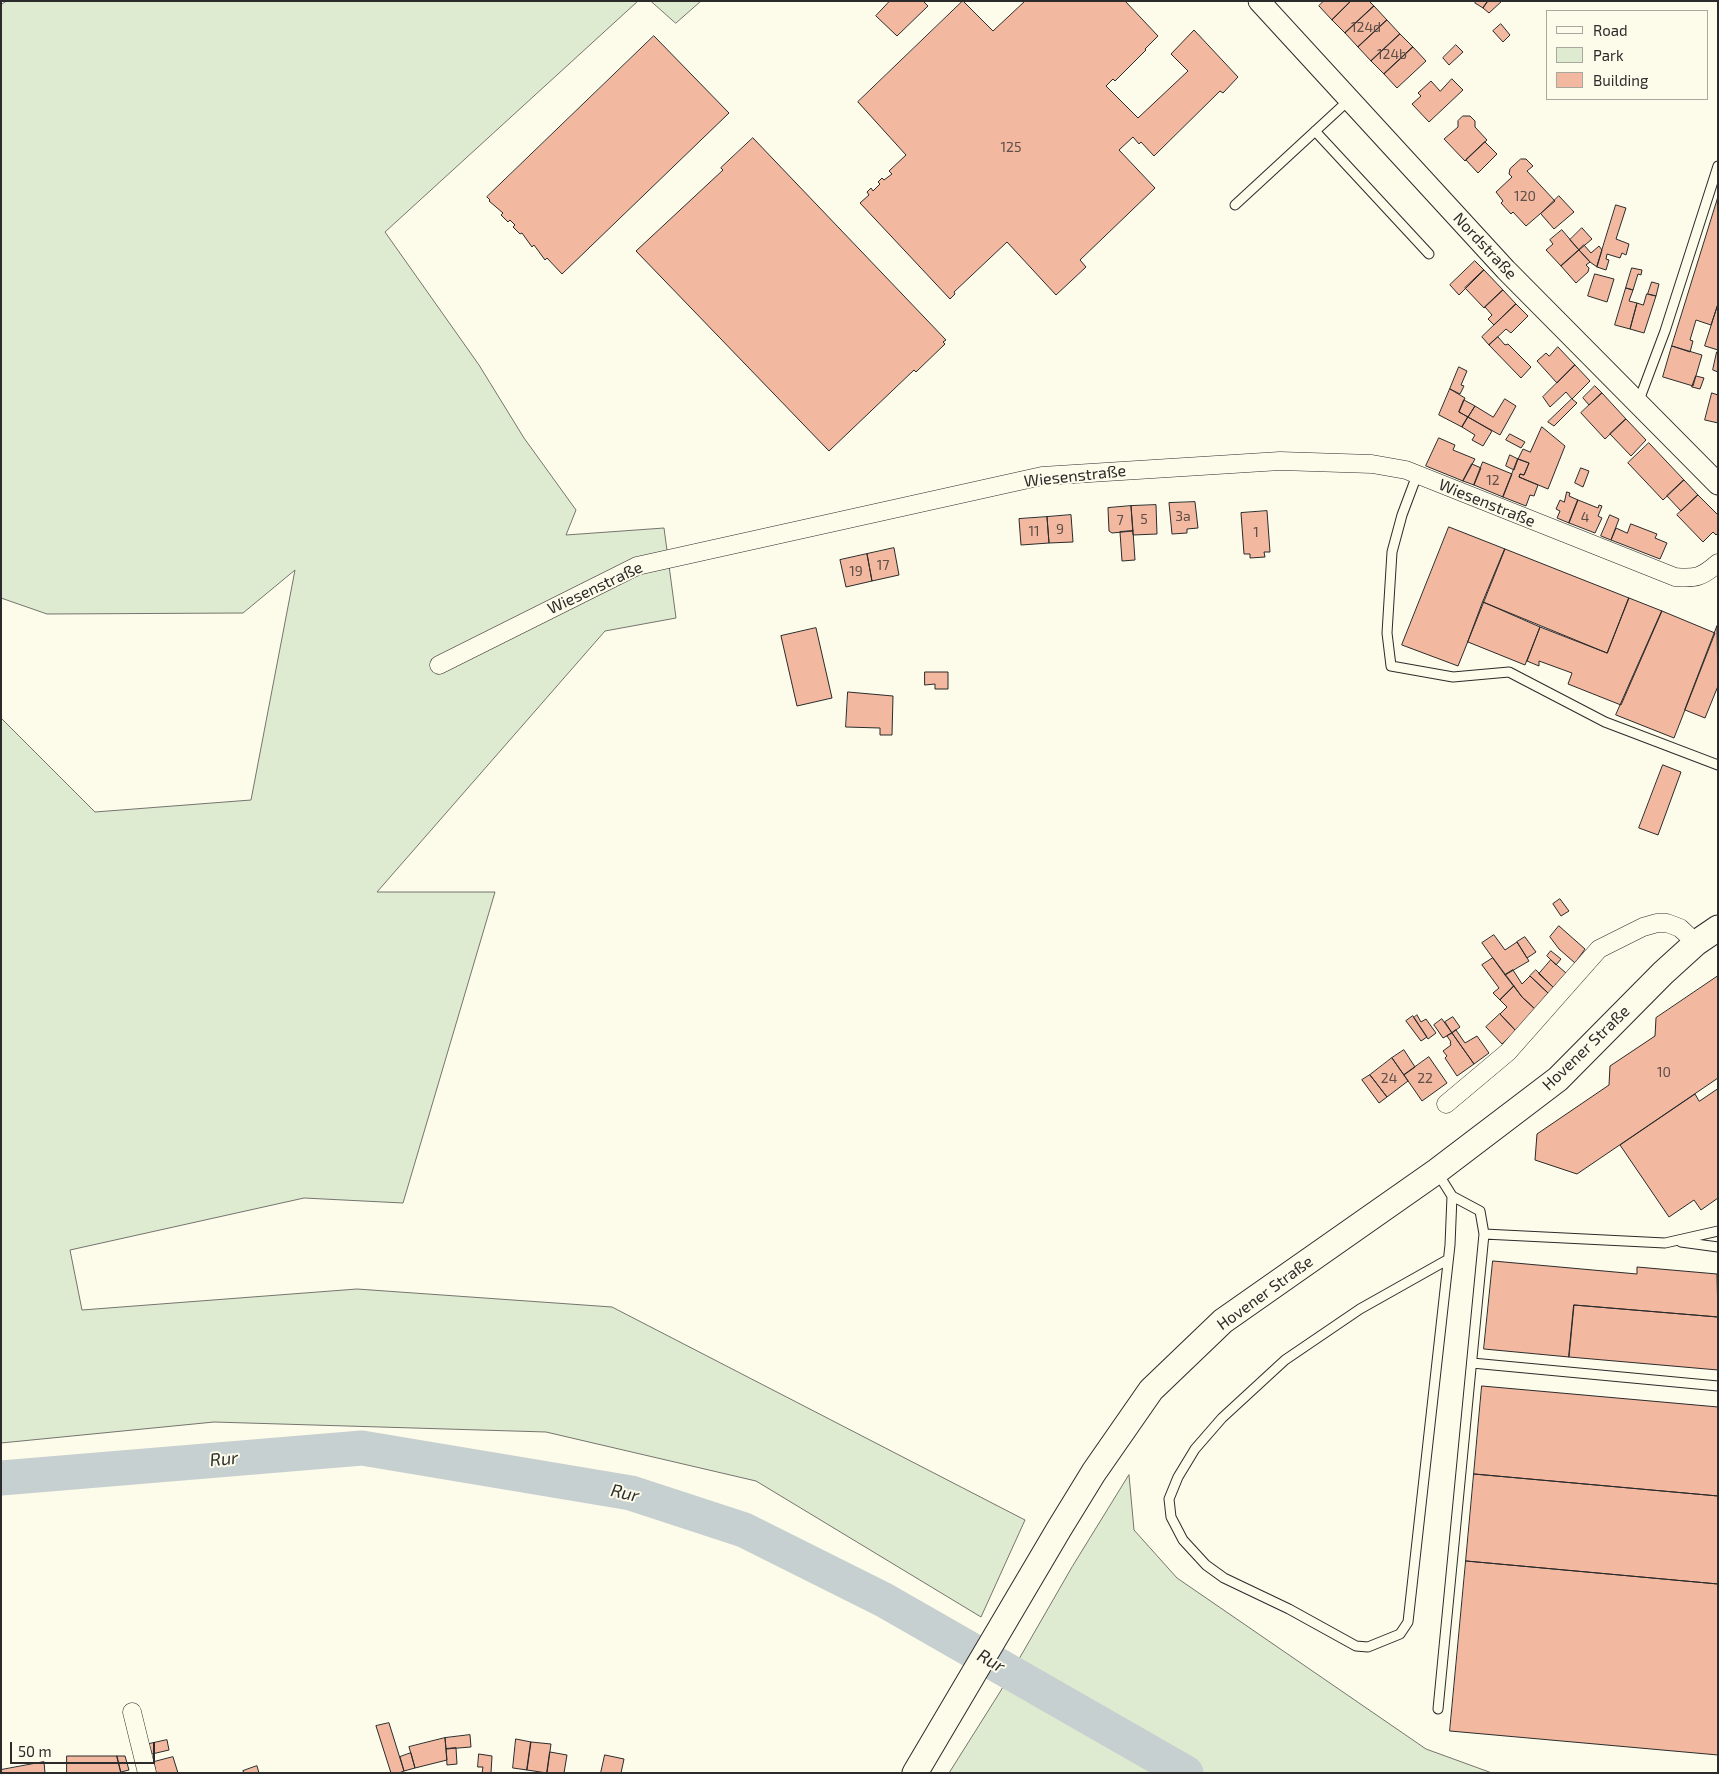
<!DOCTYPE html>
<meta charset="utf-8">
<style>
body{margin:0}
#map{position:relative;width:1719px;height:1774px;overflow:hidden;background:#fdfbea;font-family:"Exo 2",sans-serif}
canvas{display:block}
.frame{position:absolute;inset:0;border:2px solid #2b2b2b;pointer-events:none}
.legend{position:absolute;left:1546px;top:10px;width:162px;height:90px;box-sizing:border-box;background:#fdfbea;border:1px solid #a9a89e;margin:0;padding:6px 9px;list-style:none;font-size:15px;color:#2b2b2b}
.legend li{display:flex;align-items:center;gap:10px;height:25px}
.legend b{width:25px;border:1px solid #a9a89e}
.scale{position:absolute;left:10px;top:1742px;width:145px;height:22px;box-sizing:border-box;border:2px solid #2b2b2b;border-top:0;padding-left:6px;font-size:15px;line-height:18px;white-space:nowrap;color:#2b2b2b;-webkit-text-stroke:4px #fdfbea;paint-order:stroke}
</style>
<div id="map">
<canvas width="1719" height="1774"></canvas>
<div class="frame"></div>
<ul class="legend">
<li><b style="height:6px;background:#fdfbea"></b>Road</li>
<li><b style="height:14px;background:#deebd1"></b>Park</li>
<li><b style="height:14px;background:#f2b8a0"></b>Building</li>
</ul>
<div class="scale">50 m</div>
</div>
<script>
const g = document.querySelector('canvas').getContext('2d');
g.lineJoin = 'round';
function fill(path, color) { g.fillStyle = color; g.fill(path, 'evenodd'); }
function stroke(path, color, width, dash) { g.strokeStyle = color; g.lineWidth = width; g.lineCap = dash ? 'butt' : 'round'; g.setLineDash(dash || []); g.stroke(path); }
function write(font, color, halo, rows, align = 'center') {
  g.font = font + ' "Exo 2",sans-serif'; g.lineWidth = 4; g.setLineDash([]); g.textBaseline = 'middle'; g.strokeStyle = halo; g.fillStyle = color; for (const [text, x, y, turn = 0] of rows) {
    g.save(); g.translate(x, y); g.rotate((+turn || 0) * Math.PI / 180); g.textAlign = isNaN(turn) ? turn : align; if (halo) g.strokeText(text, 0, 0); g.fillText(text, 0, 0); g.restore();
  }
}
const green = new Path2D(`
 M 7,1 L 638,1 L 385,232 L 479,365 L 524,438 L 576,510 L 566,535 L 664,528 L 676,618 L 605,631 L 377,892 L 495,892 L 403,1203 L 304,1198 L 70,1250 L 82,1310 L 357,1289 L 612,1307 L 1025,1520 L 981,1617 L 756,1481 L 546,1432 L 214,1422 L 1,1443 L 1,718 L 95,812 L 251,800 L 295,570 L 243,613 L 47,614 L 1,598 L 1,5 Z
 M 651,1 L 701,1 L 676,23 Z
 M 1129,1475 L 1134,1530 L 1177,1578 L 1426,1749 L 1492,1773 L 949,1773 L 1000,1692 L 1072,1567 Z`);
fill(green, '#deebd1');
stroke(green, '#74746e', 1);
stroke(new Path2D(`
 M 1,1478 L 362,1448 L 631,1493 L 744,1530 L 884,1600 L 1186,1773`), '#c7d0d0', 35);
const building = new Path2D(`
 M 890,1 L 923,1 L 928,6 L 897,36 L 876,16 Z
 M 963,1 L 993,31 L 1025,1 L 1125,1 L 1158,36 L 1145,49 L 1146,50 L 1115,81 L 1113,79 L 1106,86 L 1138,118 L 1188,71 L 1171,54 L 1194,30 L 1238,77 L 1223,93 L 1220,91 L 1154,156 L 1141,142 L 1139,144 L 1133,137 L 1119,150 L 1155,188 L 1080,260 L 1086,267 L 1056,295 L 1007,242 L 954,292 L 955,294 L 950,299 L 860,203 L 869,195 L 867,192 L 871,188 L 873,191 L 880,184 L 878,182 L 882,178 L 884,180 L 892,174 L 889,171 L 906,155 L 858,102 Z
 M 1324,1 L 1351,1 L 1332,20 L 1319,6 Z
 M 1351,1 L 1369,1 L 1374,6 L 1345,33 L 1332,20 Z
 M 1477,1 L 1488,1 L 1483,8 L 1475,3 Z
 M 1488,1 L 1502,1 L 1489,13 L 1483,8 Z
 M 1374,6 L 1387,20 L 1358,47 L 1345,33 Z
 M 1387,20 L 1400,34 L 1371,61 L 1358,47 Z
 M 1501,24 L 1510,35 L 1503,42 L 1493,31 Z
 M 1400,34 L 1413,47 L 1384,74 L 1371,61 Z
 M 654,36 L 729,113 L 562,274 L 547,258 L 545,260 L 534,245 L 532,247 L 522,233 L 520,234 L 513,227 L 515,225 L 510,220 L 508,222 L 501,215 L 503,213 L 489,201 L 490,200 L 487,197 Z
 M 1456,45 L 1463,52 L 1449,65 L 1443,58 Z
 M 1413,47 L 1426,61 L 1397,88 L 1384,74 Z
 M 1452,79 L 1463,90 L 1429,122 L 1412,104 L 1421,96 L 1418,93 L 1431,81 L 1440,91 Z
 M 1463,116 L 1470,116 L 1475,121 L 1475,127 L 1487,140 L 1465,161 L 1444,139 L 1458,127 L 1458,121 Z
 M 753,138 L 946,340 L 943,342 L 945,344 L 916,372 L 914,370 L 829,451 L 636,251 L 723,170 L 721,168 Z
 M 1485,142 L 1497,154 L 1478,173 L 1466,160 Z
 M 1521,159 L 1526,159 L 1533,166 L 1527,171 L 1555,201 L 1526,226 L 1513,212 L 1511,214 L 1501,203 L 1503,201 L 1496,192 L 1512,177 L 1509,174 L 1510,169 Z
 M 1559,196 L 1574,212 L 1554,229 L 1541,214 Z
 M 1718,197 L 1718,304 L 1711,325 L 1696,320 L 1690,340 L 1693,341 L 1690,352 L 1672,346 Z
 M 1616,205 L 1626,208 L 1616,239 L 1629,244 L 1626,255 L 1622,253 L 1620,258 L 1607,254 L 1606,259 L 1609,260 L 1606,270 L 1597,267 Z
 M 1582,228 L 1592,239 L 1579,250 L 1570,240 Z
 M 1562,230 L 1579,250 L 1561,266 L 1546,250 L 1553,244 L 1550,240 Z
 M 1584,245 L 1591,253 L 1599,246 L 1602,250 L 1597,267 L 1590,262 L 1579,250 Z
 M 1579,250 L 1590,262 L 1586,265 L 1589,268 L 1588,272 L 1576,283 L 1561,266 Z
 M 1475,261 L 1484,270 L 1459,295 L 1450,285 Z
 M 1632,268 L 1642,270 L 1641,275 L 1638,274 L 1633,290 L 1626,288 Z
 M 1484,270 L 1503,290 L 1484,308 L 1465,288 Z
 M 1595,274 L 1614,279 L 1607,302 L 1588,296 Z
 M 1652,282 L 1659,284 L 1656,296 L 1648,294 Z
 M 1626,288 L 1633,290 L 1629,301 L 1637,303 L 1630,329 L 1615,325 Z
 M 1503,290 L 1516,304 L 1494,325 L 1488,319 L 1492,315 L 1485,307 Z
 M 1647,294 L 1656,296 L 1644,333 L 1630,329 L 1637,303 L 1643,305 Z
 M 1516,304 L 1528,316 L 1511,333 L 1506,329 L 1489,345 L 1482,337 Z
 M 1718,304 L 1718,350 L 1705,346 Z
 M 1498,337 L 1505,345 L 1508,344 L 1531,367 L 1521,378 L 1489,345 Z
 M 1672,346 L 1702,355 L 1693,386 L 1663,377 Z
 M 1558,347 L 1575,365 L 1557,383 L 1537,361 L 1546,353 L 1549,356 Z
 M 1717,352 L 1718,352 L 1718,372 L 1713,370 Z
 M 1575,365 L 1590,381 L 1572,399 L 1566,392 L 1550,407 L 1543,397 Z
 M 1459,367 L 1467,371 L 1461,385 L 1464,386 L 1460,394 L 1450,389 Z
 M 1696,376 L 1704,378 L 1700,389 L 1692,387 Z
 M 1595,386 L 1602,393 L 1589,405 L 1583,398 Z
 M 1450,389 L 1465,398 L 1459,412 L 1468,417 L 1462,427 L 1439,415 Z
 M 1602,393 L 1626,419 L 1605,439 L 1581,413 Z
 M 1712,393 L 1718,395 L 1718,423 L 1705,420 Z
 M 1505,399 L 1516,406 L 1500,435 L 1468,417 L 1475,406 L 1493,417 Z
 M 1572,399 L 1577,403 L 1554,426 L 1548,422 Z
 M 1464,400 L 1475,406 L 1468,417 L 1459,412 Z
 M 1468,417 L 1492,431 L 1483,446 L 1472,440 L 1475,435 L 1462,427 Z
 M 1626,419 L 1646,440 L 1631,456 L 1610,434 Z
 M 1542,427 L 1565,446 L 1548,489 L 1519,477 L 1520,474 L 1524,475 L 1529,463 L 1518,459 L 1523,449 L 1530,452 Z
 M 1510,434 L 1525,442 L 1521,448 L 1506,440 Z
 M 1439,438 L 1455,445 L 1453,450 L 1475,459 L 1463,481 L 1426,466 Z
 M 1649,443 L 1684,480 L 1663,500 L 1628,463 Z
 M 1510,455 L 1518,459 L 1514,470 L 1506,466 Z
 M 1518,459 L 1529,463 L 1524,475 L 1520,474 L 1519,477 L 1538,485 L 1534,496 L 1530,495 L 1526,506 L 1503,497 Z
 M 1483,462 L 1512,474 L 1503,497 L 1474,485 Z
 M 1472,464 L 1481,468 L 1474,485 L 1463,481 Z
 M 1581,468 L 1589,471 L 1583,487 L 1575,483 Z
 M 1684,480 L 1698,495 L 1681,511 L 1667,496 Z
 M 1567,492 L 1570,493 L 1569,496 L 1578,500 L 1569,523 L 1557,518 L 1560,511 L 1556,509 L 1560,500 L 1564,502 Z
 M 1698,495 L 1718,515 L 1718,533 L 1716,535 L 1713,532 L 1703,542 L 1677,515 Z
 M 1578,500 L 1598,508 L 1599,505 L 1602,506 L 1598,516 L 1602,518 L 1595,533 L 1569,523 Z
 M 1195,502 L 1198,528 L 1187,529 L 1187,533 L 1172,534 L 1169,503 Z
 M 1156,505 L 1157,534 L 1133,535 L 1131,506 Z
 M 1131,506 L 1133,531 L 1112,533 L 1109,531 L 1108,508 Z
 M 1267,511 L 1270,552 L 1264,552 L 1265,557 L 1250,558 L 1250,554 L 1244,554 L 1241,513 Z
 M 1071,515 L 1073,542 L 1049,543 L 1047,517 Z
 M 1610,515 L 1619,519 L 1611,540 L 1601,536 Z
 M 1047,517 L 1049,543 L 1021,545 L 1019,519 Z
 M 1631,524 L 1657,534 L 1655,538 L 1667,543 L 1660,559 L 1611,540 L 1616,528 L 1627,533 Z
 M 1449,527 L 1505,549 L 1458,666 L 1402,645 Z
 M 1133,531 L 1135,560 L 1122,561 L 1120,532 Z
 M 894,548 L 899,575 L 872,581 L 867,554 Z
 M 1505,549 L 1629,598 L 1607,653 L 1483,602 Z
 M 867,554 L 872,581 L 846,587 L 840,560 Z
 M 1629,598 L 1662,611 L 1621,705 L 1568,684 L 1572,673 L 1539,661 L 1539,666 L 1527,661 L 1540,627 L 1607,653 Z
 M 1483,602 L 1540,627 L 1525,665 L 1468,642 Z
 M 1662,611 L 1715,633 L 1674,738 L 1616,715 Z
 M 1717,626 L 1718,686 L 1705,718 L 1685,710 Z
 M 816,628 L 832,698 L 797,706 L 781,636 Z
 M 925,672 L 948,672 L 948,689 L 935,689 L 935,684 L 925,685 Z
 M 848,692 L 893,696 L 892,735 L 880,735 L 880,728 L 846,727 Z
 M 1663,765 L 1681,772 L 1658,835 L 1639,828 Z
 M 1560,899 L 1569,911 L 1561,916 L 1553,904 Z
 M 1559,926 L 1585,949 L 1575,963 L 1559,949 L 1550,937 Z
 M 1494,935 L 1505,950 L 1517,942 L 1529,961 L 1505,975 L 1482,943 Z
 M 1525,937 L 1536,952 L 1527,958 L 1517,942 Z
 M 1551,951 L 1561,959 L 1556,965 L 1547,956 Z
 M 1493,958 L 1514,986 L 1500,1000 L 1493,993 L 1499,988 L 1482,965 Z
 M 1551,960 L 1566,973 L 1554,988 L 1539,974 Z
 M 1513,970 L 1522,984 L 1530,976 L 1548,993 L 1535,1009 L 1522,997 L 1505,975 Z
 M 1536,970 L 1554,988 L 1548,993 L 1530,976 Z
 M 1718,976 L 1718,1078 L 1577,1174 L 1535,1160 L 1537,1134 L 1609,1085 L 1610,1066 L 1655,1036 L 1656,1018 Z
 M 1514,986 L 1522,997 L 1535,1009 L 1516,1031 L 1500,1014 L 1507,1007 L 1500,1000 Z
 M 1500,1014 L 1516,1031 L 1502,1044 L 1486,1027 Z
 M 1417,1015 L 1421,1022 L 1426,1019 L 1436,1033 L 1428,1039 L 1414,1018 Z
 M 1413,1016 L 1427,1037 L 1421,1041 L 1406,1021 Z
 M 1453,1017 L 1460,1027 L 1452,1033 L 1445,1022 Z
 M 1442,1019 L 1452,1033 L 1443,1038 L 1434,1025 Z
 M 1456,1030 L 1465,1043 L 1477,1036 L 1489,1053 L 1474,1064 L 1452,1033 Z
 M 1452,1033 L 1474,1064 L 1457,1076 L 1445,1058 L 1447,1056 L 1443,1051 L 1451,1045 L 1450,1043 L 1451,1042 L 1447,1036 Z
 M 1404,1050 L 1415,1067 L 1404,1075 L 1392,1058 Z
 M 1429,1057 L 1447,1083 L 1422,1101 L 1404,1075 Z
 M 1392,1058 L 1408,1081 L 1387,1097 L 1370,1075 Z
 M 1370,1075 L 1387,1097 L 1379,1103 L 1362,1080 Z
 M 1718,1089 L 1718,1198 L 1701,1210 L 1694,1200 L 1669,1217 L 1620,1145 L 1695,1094 L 1699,1101 Z
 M 1493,1261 L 1637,1274 L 1637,1267 L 1717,1274 L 1718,1317 L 1574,1305 L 1569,1357 L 1484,1349 Z
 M 1574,1305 L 1718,1317 L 1718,1370 L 1569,1357 Z
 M 1482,1386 L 1718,1407 L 1718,1496 L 1474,1474 Z
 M 1474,1474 L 1718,1496 L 1718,1584 L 1466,1561 Z
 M 1466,1561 L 1718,1584 L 1718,1755 L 1450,1731 Z
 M 389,1723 L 404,1771 L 399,1773 L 391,1773 L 376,1726 Z
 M 470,1735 L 471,1747 L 446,1749 L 445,1738 Z
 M 445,1738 L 447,1760 L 415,1768 L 409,1747 Z
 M 516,1739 L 531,1742 L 527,1770 L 513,1768 Z
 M 167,1740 L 169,1750 L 152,1754 L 149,1744 Z
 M 531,1742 L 551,1744 L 547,1773 L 527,1770 Z
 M 456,1748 L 457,1764 L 447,1765 L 446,1749 Z
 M 550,1752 L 567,1755 L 564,1773 L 547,1773 Z
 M 411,1753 L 415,1768 L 404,1771 L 400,1757 Z
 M 479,1754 L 492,1756 L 491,1773 L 482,1773 L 483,1767 L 478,1767 Z
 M 605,1755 L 624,1759 L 621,1773 L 601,1773 Z
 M 67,1756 L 117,1756 L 121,1773 L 67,1773 Z
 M 117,1756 L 125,1756 L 129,1770 L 121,1772 Z
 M 173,1757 L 178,1773 L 156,1773 L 154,1762 Z
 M 44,1762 L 45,1773 L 1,1773 L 1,1770 Z
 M 257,1766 L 259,1773 L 244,1773 L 243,1771 Z`);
fill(building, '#f2b8a0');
stroke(building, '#2b2b2b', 1);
const service = new Path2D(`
 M 1315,131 L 1429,254
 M 1235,205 L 1350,99
 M 1638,403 L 1665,331 L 1718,166
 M 1417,475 L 1402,515 L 1392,552 L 1387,633 L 1391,666 L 1453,677 L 1509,672 L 1605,722 L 1718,765
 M 1437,1172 L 1452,1196 L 1450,1245 L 1408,1622 L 1400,1634 L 1368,1647 L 1356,1646 L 1289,1609 L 1224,1578 L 1206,1565 L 1183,1540 L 1171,1517 L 1169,1499 L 1178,1477 L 1195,1449 L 1222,1418 L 1285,1360 L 1360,1309 L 1447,1260
 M 1484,1234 L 1665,1243 L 1718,1231
 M 1681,1242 L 1718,1247
 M 1472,1363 L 1718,1386
 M 1438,1709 L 1484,1234 L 1480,1211 L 1452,1196`);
const minor = new Path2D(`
 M 439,665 L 637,566 L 1042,476 L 1280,461 L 1372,464 L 1406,470 L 1675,577 C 1696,579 1702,577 1718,563
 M 1446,1104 L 1508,1052 L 1599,949 L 1643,927 L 1657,923 L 1667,923 L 1680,928 L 1696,943
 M 132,1712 L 147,1773`);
const tertiary = new Path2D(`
 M 1259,1 L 1506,270 L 1718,484`);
const secondary = new Path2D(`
 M 915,1773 L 1059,1529 L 1094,1472 L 1151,1390 L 1223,1321 L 1437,1171 L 1558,1079 L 1663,973 L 1696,943 L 1718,928`);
stroke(service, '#2b2b2b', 11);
stroke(minor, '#2b2b2b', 19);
stroke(tertiary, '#2b2b2b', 23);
stroke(secondary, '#2b2b2b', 27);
stroke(service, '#fdfbea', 9);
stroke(minor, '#fdfbea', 18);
stroke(tertiary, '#fdfbea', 21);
stroke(secondary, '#fdfbea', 25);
write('14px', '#5d4e48', null, [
 ["124d",1366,27],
 ["124b",1392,54],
 ["125",1011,147],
 ["120",1525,196],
 ["12",1493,480],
 ["3a",1183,516],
 ["4",1585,517],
 ["5",1144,519],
 ["7",1120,520],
 ["9",1060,529],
 ["11",1034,531],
 ["1",1256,532],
 ["17",883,565],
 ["19",856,571],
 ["10",1664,1072],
 ["24",1389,1078],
 ["22",1425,1078]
]);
write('16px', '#2b2b2b', '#fdfbea', [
 ["Nordstraße",1485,246,47],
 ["Wiesenstraße",1075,476,-6],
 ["Wiesenstraße",1487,503,22],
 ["Wiesenstraße",595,588,-25],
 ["Hovener Straße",1586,1048,-44],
 ["Hovener Straße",1265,1293,-36]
]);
write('italic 18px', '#2b2b2b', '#fdfbea', [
 ["Rur",224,1459,-5],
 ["Rur",625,1493,13],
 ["Rur",991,1661,30]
]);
</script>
